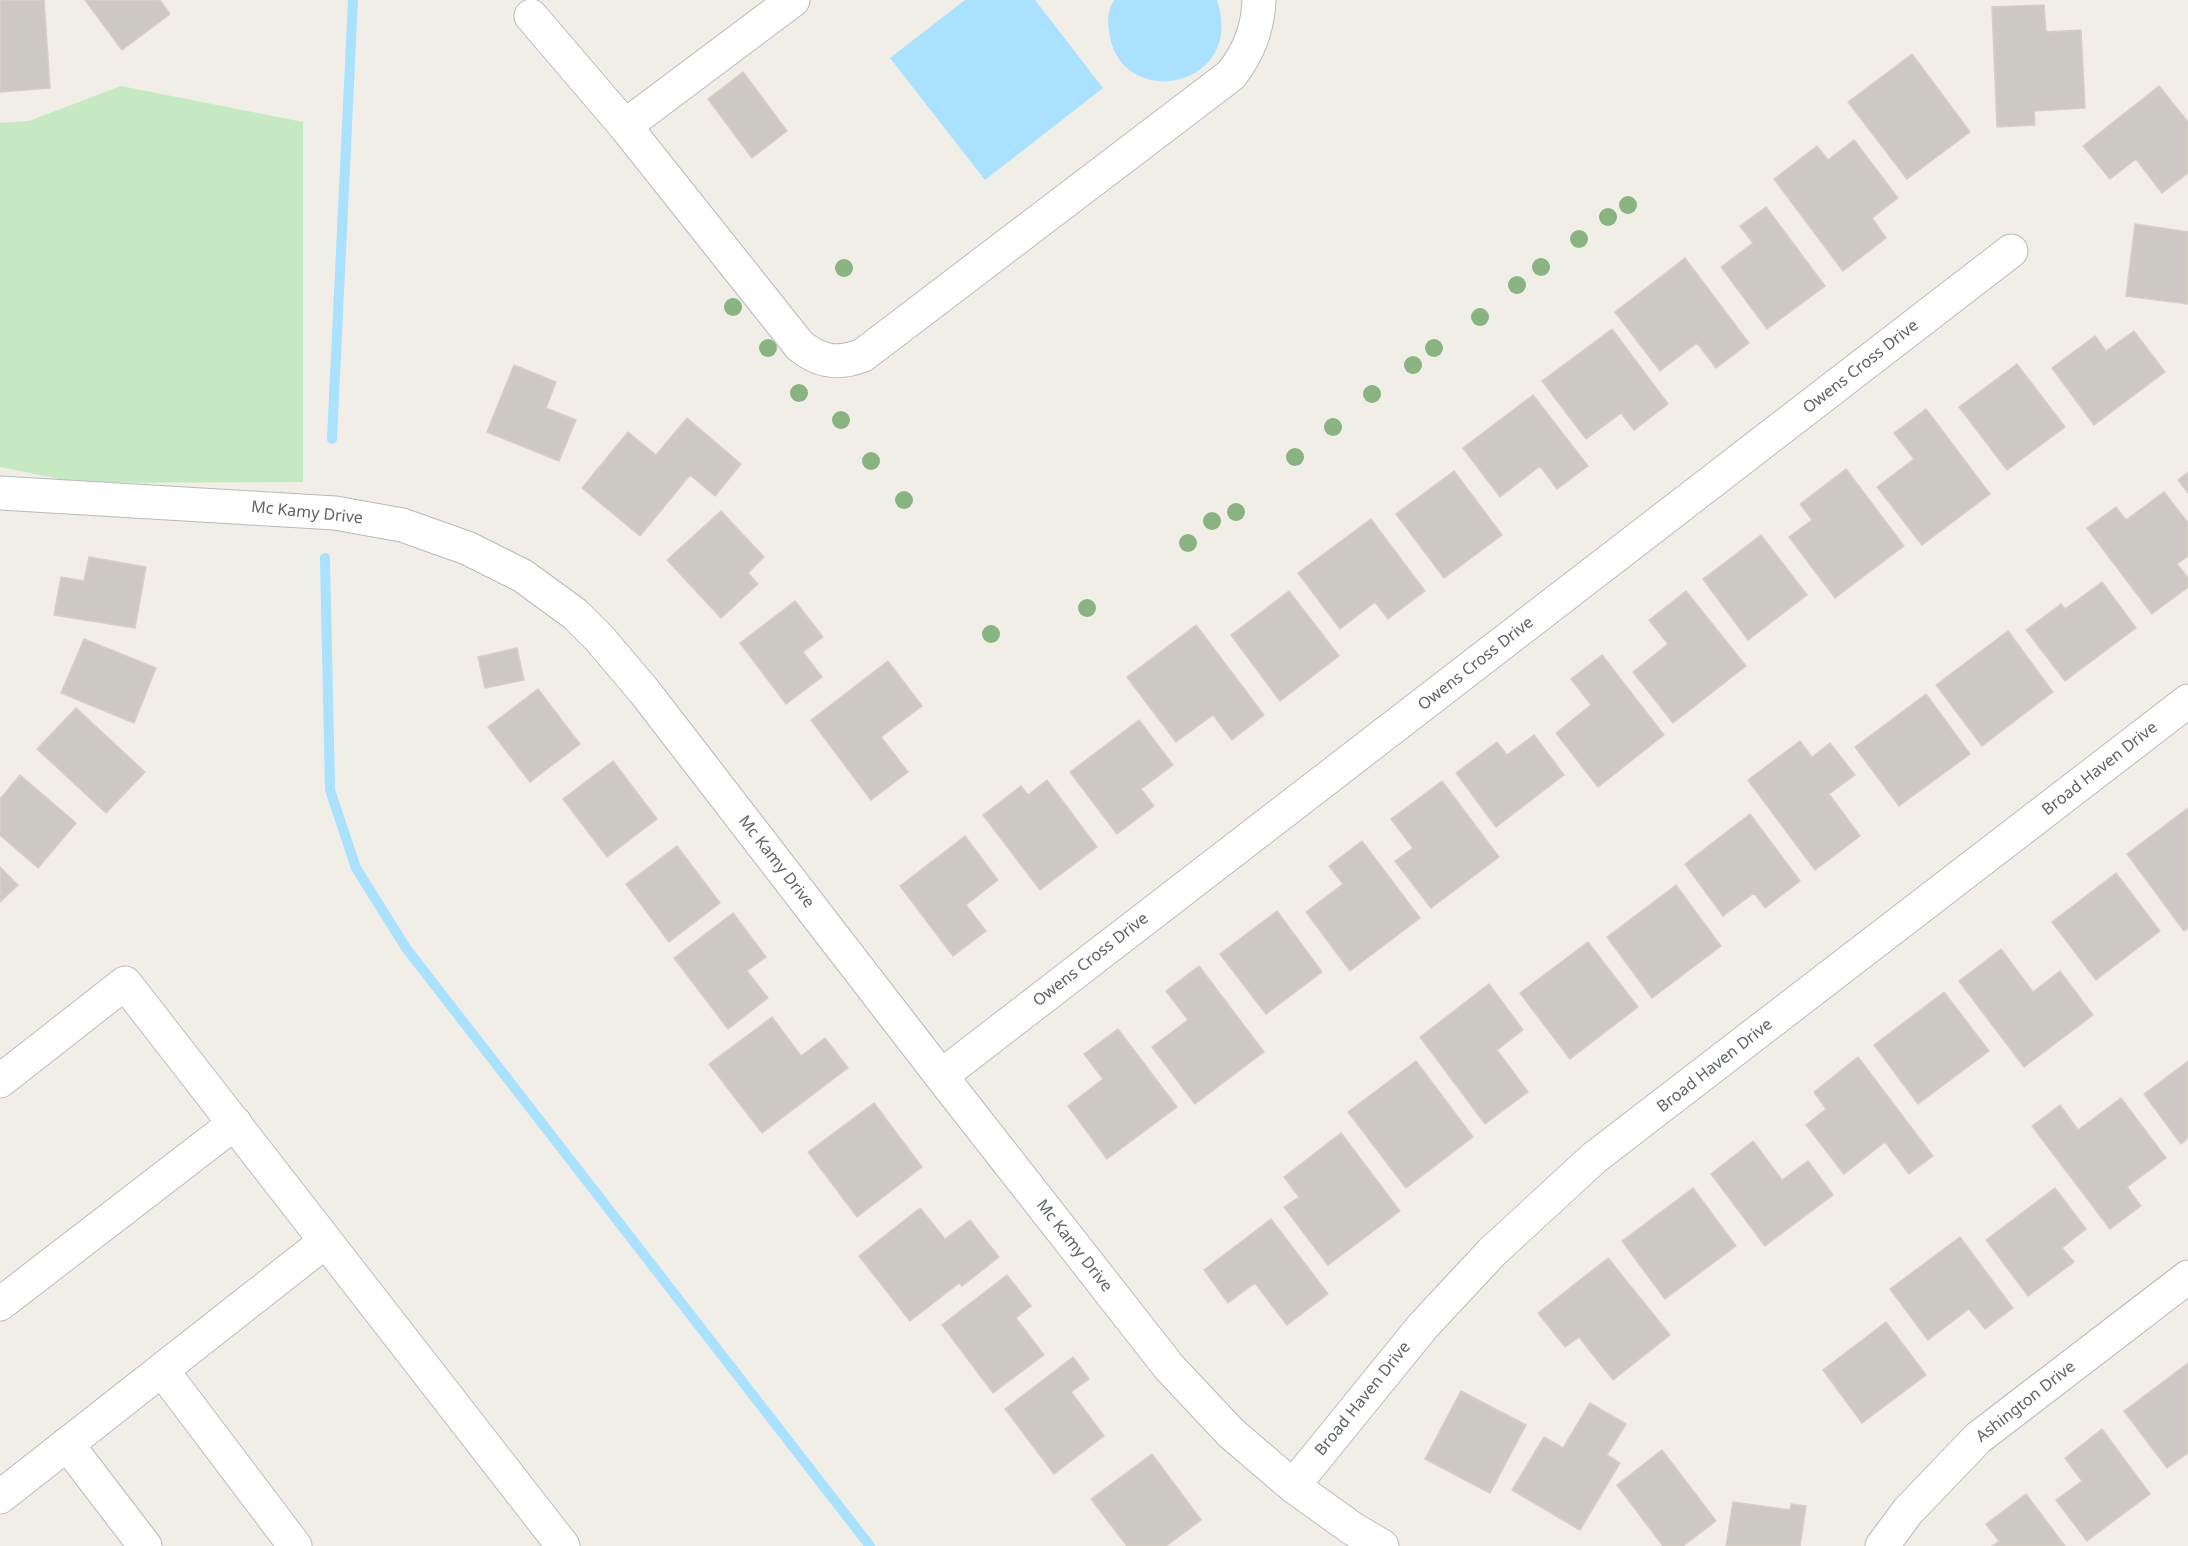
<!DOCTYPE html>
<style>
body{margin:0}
canvas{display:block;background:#f1eee7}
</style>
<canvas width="2188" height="1546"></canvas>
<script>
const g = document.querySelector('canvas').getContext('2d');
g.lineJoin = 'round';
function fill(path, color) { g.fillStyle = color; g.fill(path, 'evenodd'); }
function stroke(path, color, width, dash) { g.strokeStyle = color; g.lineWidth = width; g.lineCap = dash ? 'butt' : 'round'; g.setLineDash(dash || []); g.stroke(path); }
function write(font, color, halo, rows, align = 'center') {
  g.font = font + ' "Noto Sans",sans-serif'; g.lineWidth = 5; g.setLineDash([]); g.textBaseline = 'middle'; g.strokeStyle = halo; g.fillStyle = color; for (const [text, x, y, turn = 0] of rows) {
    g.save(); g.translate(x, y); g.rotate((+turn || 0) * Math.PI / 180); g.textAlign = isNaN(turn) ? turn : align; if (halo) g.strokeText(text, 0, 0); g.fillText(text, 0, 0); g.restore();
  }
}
fill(new Path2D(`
 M 121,86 L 303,122 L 303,482 L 79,483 L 0,467 L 0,123 L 29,121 Z`), '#c6e9c3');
fill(new Path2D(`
 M 965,0 L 1035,0 L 1103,88 L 985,180 L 890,58 Z
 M 1114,0 L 1217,0 C 1247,90 1118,112 1109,31 C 1107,21 1108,9 1114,0 Z`), '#a9e1ff');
stroke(new Path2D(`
 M 332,439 L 353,0
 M 325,558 L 330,790 L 356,868 L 406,948 L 870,1546`), '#a9e1ff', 10);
const building = new Path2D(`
 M 0,0 L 44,0 L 50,88 L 0,92 Z
 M 85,0 L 160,0 L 170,14 L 122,50 Z
 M 2044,5 L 2046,32 L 2081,30 L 2085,108 L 2034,111 L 2035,125 L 1997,127 L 1992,7 Z
 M 1912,54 L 1970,132 L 1907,179 L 1848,102 Z
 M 743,72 L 787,131 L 752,158 L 708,99 Z
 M 2159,86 L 2188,122 L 2188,173 L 2162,193 L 2136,159 L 2110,179 L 2083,146 Z
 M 1854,140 L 1898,198 L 1872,218 L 1886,238 L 1843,271 L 1774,179 L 1817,146 L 1828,160 Z
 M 1766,207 L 1825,286 L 1767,329 L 1721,267 L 1753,243 L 1740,226 Z
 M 2135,224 L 2188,232 L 2188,304 L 2126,296 Z
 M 1685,258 L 1749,343 L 1716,368 L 1697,343 L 1660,371 L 1615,312 Z
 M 1612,329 L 1668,404 L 1634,430 L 1621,413 L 1586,439 L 1542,381 Z
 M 2134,331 L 2165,372 L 2094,425 L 2052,368 L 2095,336 L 2106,351 Z
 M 2017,364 L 2065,427 L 2007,470 L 1959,407 Z
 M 514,365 L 556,382 L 546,408 L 576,420 L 559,461 L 487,432 Z
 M 1533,395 L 1588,466 L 1557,489 L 1540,466 L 1500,497 L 1463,448 Z
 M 1926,409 L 1990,494 L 1922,545 L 1877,487 L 1914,459 L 1894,433 Z
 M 687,418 L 741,464 L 715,496 L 690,475 L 640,536 L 582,488 L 628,432 L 656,455 Z
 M 1846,469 L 1904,546 L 1835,598 L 1789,537 L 1812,520 L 1800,504 Z
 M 1454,471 L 1502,535 L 1444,578 L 1396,514 Z
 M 2188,472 L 2188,493 L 2178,480 Z
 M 2164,492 L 2188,523 L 2188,556 L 2177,564 L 2188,578 L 2188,587 L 2152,614 L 2087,528 L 2116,507 L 2126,520 Z
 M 721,511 L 764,557 L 748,573 L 758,584 L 721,618 L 667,560 Z
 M 1371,519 L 1425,591 L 1388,619 L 1375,602 L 1340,629 L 1298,573 Z
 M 1761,535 L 1807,595 L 1748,640 L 1703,579 Z
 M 89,557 L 146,567 L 135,628 L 54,615 L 61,577 L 84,581 Z
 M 2102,582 L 2136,628 L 2065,681 L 2026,630 L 2061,604 L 2065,609 Z
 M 1289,591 L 1339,656 L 1280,701 L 1231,635 Z
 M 1686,591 L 1746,666 L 1673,723 L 1633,672 L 1668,644 L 1649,620 Z
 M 795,601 L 823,637 L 803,652 L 822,677 L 786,704 L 740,643 Z
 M 1196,625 L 1264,715 L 1232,740 L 1213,715 L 1176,742 L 1127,677 Z
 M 2008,631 L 2053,692 L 1982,746 L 1936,685 Z
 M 84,639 L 156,668 L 134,723 L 61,693 Z
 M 517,648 L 524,680 L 485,688 L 478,657 Z
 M 1602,655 L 1664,735 L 1598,787 L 1556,733 L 1591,705 L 1571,679 Z
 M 888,661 L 922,706 L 881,737 L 908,772 L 871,800 L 811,720 Z
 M 538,689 L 580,744 L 530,782 L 488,727 Z
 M 1926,694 L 1970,754 L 1899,806 L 1855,747 Z
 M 76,708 L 145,772 L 106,813 L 37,749 Z
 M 1139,720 L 1173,765 L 1141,789 L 1154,806 L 1117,834 L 1070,772 Z
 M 1534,735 L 1564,775 L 1496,827 L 1456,773 L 1497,742 L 1507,755 Z
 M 1800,741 L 1812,757 L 1830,743 L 1855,775 L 1829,794 L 1860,836 L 1815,870 L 1748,780 Z
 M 613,761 L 657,819 L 607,857 L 563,799 Z
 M 20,775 L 76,823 L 38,868 L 0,835 L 0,799 Z
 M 1047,780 L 1097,847 L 1040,890 L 983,815 L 1021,786 L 1028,795 Z
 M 1442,781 L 1499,857 L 1431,908 L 1395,861 L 1413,848 L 1391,819 Z
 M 2188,808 L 2188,928 L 2184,931 L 2127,854 Z
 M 1750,814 L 1800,881 L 1765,908 L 1754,893 L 1723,916 L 1685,864 Z
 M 965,836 L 998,880 L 966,905 L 986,931 L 953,956 L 900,886 Z
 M 1362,841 L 1420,918 L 1350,971 L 1306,912 L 1343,884 L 1329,866 Z
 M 677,846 L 720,903 L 669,942 L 626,884 Z
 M 0,867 L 18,885 L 0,902 Z
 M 2116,873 L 2160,931 L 2096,980 L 2052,922 Z
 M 1676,885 L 1721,946 L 1652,998 L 1607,937 Z
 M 1277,911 L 1322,972 L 1266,1014 L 1220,954 Z
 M 733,913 L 766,957 L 747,971 L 768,998 L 728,1029 L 674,958 Z
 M 1588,942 L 1638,1007 L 1570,1059 L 1520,993 Z
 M 2001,949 L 2033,992 L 2060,971 L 2093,1015 L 2024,1067 L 1959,981 Z
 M 1199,966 L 1264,1052 L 1195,1104 L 1152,1047 L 1188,1020 L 1166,991 Z
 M 1489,984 L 1523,1030 L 1497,1050 L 1528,1092 L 1485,1124 L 1420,1037 Z
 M 1944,992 L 1989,1051 L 1918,1104 L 1874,1045 Z
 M 772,1017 L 801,1056 L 825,1038 L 848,1068 L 762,1133 L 709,1064 Z
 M 1118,1029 L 1177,1107 L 1107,1159 L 1068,1106 L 1103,1079 L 1084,1054 Z
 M 1858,1057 L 1933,1156 L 1909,1174 L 1885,1142 L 1844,1174 L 1806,1125 L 1826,1109 L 1814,1092 Z
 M 1416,1061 L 1473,1137 L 1406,1188 L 1348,1112 Z
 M 2188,1061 L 2188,1138 L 2181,1144 L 2144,1094 Z
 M 2121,1098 L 2166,1158 L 2127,1187 L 2141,1206 L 2110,1229 L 2032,1126 L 2060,1105 L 2078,1130 Z
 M 874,1103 L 922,1167 L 857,1217 L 808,1152 Z
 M 1341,1133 L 1400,1211 L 1328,1265 L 1284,1207 L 1299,1197 L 1284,1177 Z
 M 1753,1141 L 1782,1180 L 1808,1161 L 1833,1195 L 1765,1246 L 1711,1174 Z
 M 1693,1188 L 1736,1246 L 1665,1299 L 1622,1241 Z
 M 2055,1188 L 2086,1229 L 2062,1248 L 2074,1262 L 2028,1296 L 1986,1240 Z
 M 920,1208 L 945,1239 L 970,1220 L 999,1257 L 962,1286 L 959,1283 L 910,1321 L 859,1256 Z
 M 1271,1219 L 1328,1294 L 1287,1325 L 1255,1283 L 1228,1303 L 1204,1270 Z
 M 1960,1237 L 2013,1308 L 1985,1329 L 1969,1309 L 1928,1340 L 1890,1289 Z
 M 1608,1258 L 1670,1335 L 1613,1380 L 1579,1337 L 1565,1347 L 1538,1313 Z
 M 1007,1275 L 1031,1306 L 1016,1318 L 1044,1355 L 993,1393 L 942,1325 Z
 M 1886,1322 L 1926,1375 L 1862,1423 L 1823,1370 Z
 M 1073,1357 L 1089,1379 L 1071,1392 L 1104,1436 L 1054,1474 L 1005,1409 Z
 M 2188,1363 L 2188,1453 L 2167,1468 L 2124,1411 Z
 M 1461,1391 L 1526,1425 L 1490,1493 L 1425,1459 Z
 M 1590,1403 L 1626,1424 L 1607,1455 L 1620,1463 L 1580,1530 L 1512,1490 L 1544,1437 L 1563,1448 Z
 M 2102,1429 L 2150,1494 L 2087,1541 L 2056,1500 L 2082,1481 L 2065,1458 Z
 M 1662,1450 L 1716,1521 L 1683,1546 L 1663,1546 L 1617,1485 Z
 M 1152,1454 L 1201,1520 L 1166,1546 L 1127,1546 L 1091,1499 Z
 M 2026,1494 L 2065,1546 L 1992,1546 L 1999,1541 L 1986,1524 Z
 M 1733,1502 L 1790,1510 L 1791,1504 L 1806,1506 L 1800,1546 L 1726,1546 Z`);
fill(building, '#ccc9c4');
stroke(building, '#d6cfc5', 1.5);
const minor = new Path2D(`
 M 531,16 L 625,126 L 800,346 C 820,362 839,365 863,355 L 1231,75 C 1249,52 1258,29 1259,0
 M 625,126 L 793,0
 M 0,493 L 335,513 L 402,525 L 467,548 L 523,576 L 575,614 L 599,638 L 644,691 L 941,1076 L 1169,1367 L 1231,1433 L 1293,1486 L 1353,1529 L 1382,1546
 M 941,1076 L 2011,251
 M 0,1081 L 125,983 L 563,1546
 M 0,1304 L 235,1123
 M 162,1370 L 295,1546
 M 67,1444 L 145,1546
 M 1293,1486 L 1423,1326 L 1492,1252 L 1594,1158 L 2188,701
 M 0,1497 L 326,1241
 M 1882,1546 L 1908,1511 L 1978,1438 L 2188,1277`);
stroke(minor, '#b7babe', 35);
stroke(minor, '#fff', 33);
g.fillStyle = '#89b482';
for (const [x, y] of [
 [1628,205],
 [1608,217],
 [1579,239],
 [1541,267],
 [844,268],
 [1517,285],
 [733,307],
 [1480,317],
 [768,348],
 [1434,348],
 [1413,365],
 [799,393],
 [1372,394],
 [841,420],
 [1333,427],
 [1295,457],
 [871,461],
 [904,500],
 [1236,512],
 [1212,521],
 [1188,543],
 [1087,608],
 [991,634]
]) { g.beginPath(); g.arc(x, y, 9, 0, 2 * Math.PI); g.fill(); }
write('16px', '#5e6368', '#fff', [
 ["Owens Cross Drive",1861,367,-38],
 ["Mc Kamy Drive",307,513,6],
 ["Owens Cross Drive",1476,664,-38],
 ["Broad Haven Drive",2100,769,-38],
 ["Mc Kamy Drive",776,862,52],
 ["Owens Cross Drive",1091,960,-38],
 ["Broad Haven Drive",1715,1066,-38],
 ["Mc Kamy Drive",1074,1246,52],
 ["Broad Haven Drive",1363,1399,-51],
 ["Ashington Drive",2026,1402,-38]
]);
</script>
